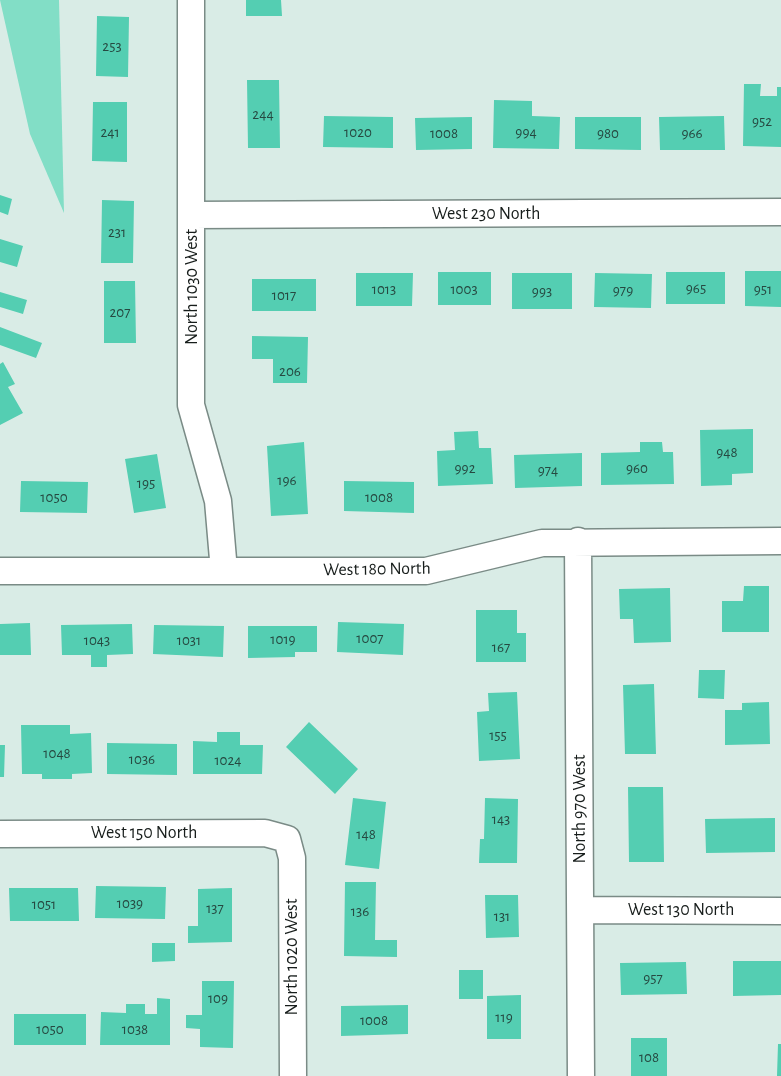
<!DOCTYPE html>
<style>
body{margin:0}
canvas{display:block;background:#d9ece6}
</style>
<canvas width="781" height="1076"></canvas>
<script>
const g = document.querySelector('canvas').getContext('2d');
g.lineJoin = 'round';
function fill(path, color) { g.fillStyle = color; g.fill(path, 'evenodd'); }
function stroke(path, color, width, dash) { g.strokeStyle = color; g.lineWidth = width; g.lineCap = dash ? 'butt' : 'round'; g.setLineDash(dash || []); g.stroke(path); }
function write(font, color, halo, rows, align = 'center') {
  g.font = font + ' "Alegreya Sans",sans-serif'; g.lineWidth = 5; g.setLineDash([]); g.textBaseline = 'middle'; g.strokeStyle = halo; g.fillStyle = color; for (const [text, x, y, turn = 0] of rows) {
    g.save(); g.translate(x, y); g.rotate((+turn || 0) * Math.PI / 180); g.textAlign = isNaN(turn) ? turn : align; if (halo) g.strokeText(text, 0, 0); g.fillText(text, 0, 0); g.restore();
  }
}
fill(new Path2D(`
 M 0,0 L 59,0 L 64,213 L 30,134 Z`), '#82dec6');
fill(new Path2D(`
 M 246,0 L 281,0 L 282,16 L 246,16 Z
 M 97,16 L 129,17 L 128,77 L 96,76 Z
 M 247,80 L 279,80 L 280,148 L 248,148 Z
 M 744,84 L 761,84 L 760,96 L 777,96 L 777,87 L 781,87 L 781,147 L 743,146 Z
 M 494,100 L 532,101 L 532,116 L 560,117 L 559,149 L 493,148 Z
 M 93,102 L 127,102 L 127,162 L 92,161 Z
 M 324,116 L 393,117 L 393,148 L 323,147 Z
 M 724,116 L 725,150 L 660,150 L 659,117 Z
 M 472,117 L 472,149 L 416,150 L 415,118 Z
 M 575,117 L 641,117 L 641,150 L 575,149 Z
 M 0,195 L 12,199 L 8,215 L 0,212 Z
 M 102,200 L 134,201 L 133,263 L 101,263 Z
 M 0,239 L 23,246 L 17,267 L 0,262 Z
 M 745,271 L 781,271 L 781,307 L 745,306 Z
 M 438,272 L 491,272 L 491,305 L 438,305 Z
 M 666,272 L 725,272 L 725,304 L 666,304 Z
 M 356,273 L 413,273 L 412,306 L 356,306 Z
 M 512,273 L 572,273 L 572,309 L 512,309 Z
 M 595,273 L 652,274 L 651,308 L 594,307 Z
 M 252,279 L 316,279 L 316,311 L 252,311 Z
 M 104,281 L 135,281 L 136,343 L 104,343 Z
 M 0,292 L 27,300 L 23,314 L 0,307 Z
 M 0,327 L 42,343 L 36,358 L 0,345 Z
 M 252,336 L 308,337 L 307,383 L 273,383 L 273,359 L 252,359 Z
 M 3,362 L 15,384 L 8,387 L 23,413 L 0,425 L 0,364 Z
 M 753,429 L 753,473 L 732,474 L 732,485 L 701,486 L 700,430 Z
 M 478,431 L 479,448 L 491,448 L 493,484 L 438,486 L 437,451 L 455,450 L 454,432 Z
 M 304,442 L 308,514 L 271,516 L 267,446 Z
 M 640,442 L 662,442 L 663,452 L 673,452 L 674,484 L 601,485 L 601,453 L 640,452 Z
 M 582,453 L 582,486 L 515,488 L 514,455 Z
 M 157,454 L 166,508 L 134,513 L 125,459 Z
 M 21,481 L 88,482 L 87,513 L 20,512 Z
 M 344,481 L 414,482 L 414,513 L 344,511 Z
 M 744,586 L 769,586 L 769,632 L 722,632 L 722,601 L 743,601 Z
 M 670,588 L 671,642 L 634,643 L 633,619 L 620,619 L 619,589 Z
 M 476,610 L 517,610 L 517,633 L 526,633 L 526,662 L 476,662 Z
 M 338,622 L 404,624 L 403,655 L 337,652 Z
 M 30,623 L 31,655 L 0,655 L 0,624 Z
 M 132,624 L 133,654 L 107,655 L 107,667 L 91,667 L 91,655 L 62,655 L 61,625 Z
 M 154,625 L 224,626 L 223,657 L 153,654 Z
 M 248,626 L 317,626 L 317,652 L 295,652 L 295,657 L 248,658 Z
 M 699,670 L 725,670 L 724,699 L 698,698 Z
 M 654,684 L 656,754 L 625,754 L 623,685 Z
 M 517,692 L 520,759 L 479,761 L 477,712 L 489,711 L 488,693 Z
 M 769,702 L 770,744 L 725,745 L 725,710 L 742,710 L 742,703 Z
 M 309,722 L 358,769 L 335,794 L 286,747 Z
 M 21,725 L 70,725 L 70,734 L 91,733 L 92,773 L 72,774 L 72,779 L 42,779 L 42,774 L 22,774 Z
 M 217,732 L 240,732 L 240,745 L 263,745 L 262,774 L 193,774 L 193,741 L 217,742 Z
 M 107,743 L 177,744 L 177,775 L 107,774 Z
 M 0,745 L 5,745 L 4,777 L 0,777 Z
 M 628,787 L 663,787 L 664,862 L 629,862 Z
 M 353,798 L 386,802 L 379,869 L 345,865 Z
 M 485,798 L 518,799 L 517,863 L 479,863 L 480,839 L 484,839 Z
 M 775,818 L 775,852 L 706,853 L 705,819 Z
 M 345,882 L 376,882 L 375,940 L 397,940 L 397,957 L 344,956 Z
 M 96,886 L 166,887 L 165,919 L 95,918 Z
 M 9,888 L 78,888 L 79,921 L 10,921 Z
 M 232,888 L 232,942 L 188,943 L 188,926 L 198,926 L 198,889 Z
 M 485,895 L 518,895 L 519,937 L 486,938 Z
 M 152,943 L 175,943 L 175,961 L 152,962 Z
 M 733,961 L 781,961 L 781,995 L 733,996 Z
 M 686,962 L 687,994 L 621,995 L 620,963 Z
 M 459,970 L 483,970 L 483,999 L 459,999 Z
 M 202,981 L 234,981 L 233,1048 L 200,1047 L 200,1029 L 186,1028 L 186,1015 L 202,1015 Z
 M 521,995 L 521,1039 L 487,1039 L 487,996 Z
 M 157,998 L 170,999 L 170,1045 L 100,1045 L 101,1012 L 126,1013 L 126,1004 L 145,1004 L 145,1014 L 157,1014 Z
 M 408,1005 L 408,1034 L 341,1036 L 341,1006 Z
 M 14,1014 L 86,1014 L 86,1045 L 14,1045 Z
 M 631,1038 L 667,1038 L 667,1076 L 631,1076 Z
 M 778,1044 L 781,1044 L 781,1076 L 777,1076 Z`), '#54ceb2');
const minor = new Path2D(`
 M 191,0 L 191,405 L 218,501 L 224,571
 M 192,215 L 781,212
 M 578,541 L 581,1076
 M 0,571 L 426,571 L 542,543 L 781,541
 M 0,834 L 265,833 L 287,839 L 292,858 L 293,1076
 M 581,910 L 781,911`);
stroke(minor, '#7a8b86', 29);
stroke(minor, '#fff', 26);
write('15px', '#264941', null, [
 ["253",112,46],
 ["244",263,114],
 ["952",762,121],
 ["241",110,132],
 ["1020",358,132],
 ["994",526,132],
 ["1008",444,133],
 ["980",608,133],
 ["966",692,133],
 ["231",117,232],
 ["965",696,288],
 ["1013",384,289],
 ["1003",464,289],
 ["951",763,289],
 ["979",623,290],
 ["993",542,291],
 ["1017",284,295],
 ["207",120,312],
 ["206",290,371],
 ["948",727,452],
 ["992",465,468],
 ["960",637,468],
 ["974",548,470],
 ["196",287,480],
 ["195",146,483],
 ["1050",54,497],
 ["1008",379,497],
 ["1007",370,638],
 ["1019",283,639],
 ["1043",97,640],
 ["1031",189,640],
 ["167",501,647],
 ["155",498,735],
 ["1048",57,753],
 ["1036",142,759],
 ["1024",228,760],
 ["143",501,819],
 ["148",366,834],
 ["1039",130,903],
 ["1051",44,904],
 ["137",215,908],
 ["136",360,911],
 ["131",502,916],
 ["957",653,978],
 ["109",218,998],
 ["119",504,1017],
 ["1008",374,1020],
 ["1050",50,1029],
 ["1038",135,1029],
 ["108",649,1057]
]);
write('18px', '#171d1b', '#fff', [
 ["West 230 North",486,214],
 ["North 1030 West",192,287,-90],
 ["West 180 North",377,569,-1],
 ["North 970 West",580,809,-90],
 ["West 150 North",144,833],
 ["West 130 North",681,910],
 ["North 1020 West",292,957,-90]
]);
</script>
